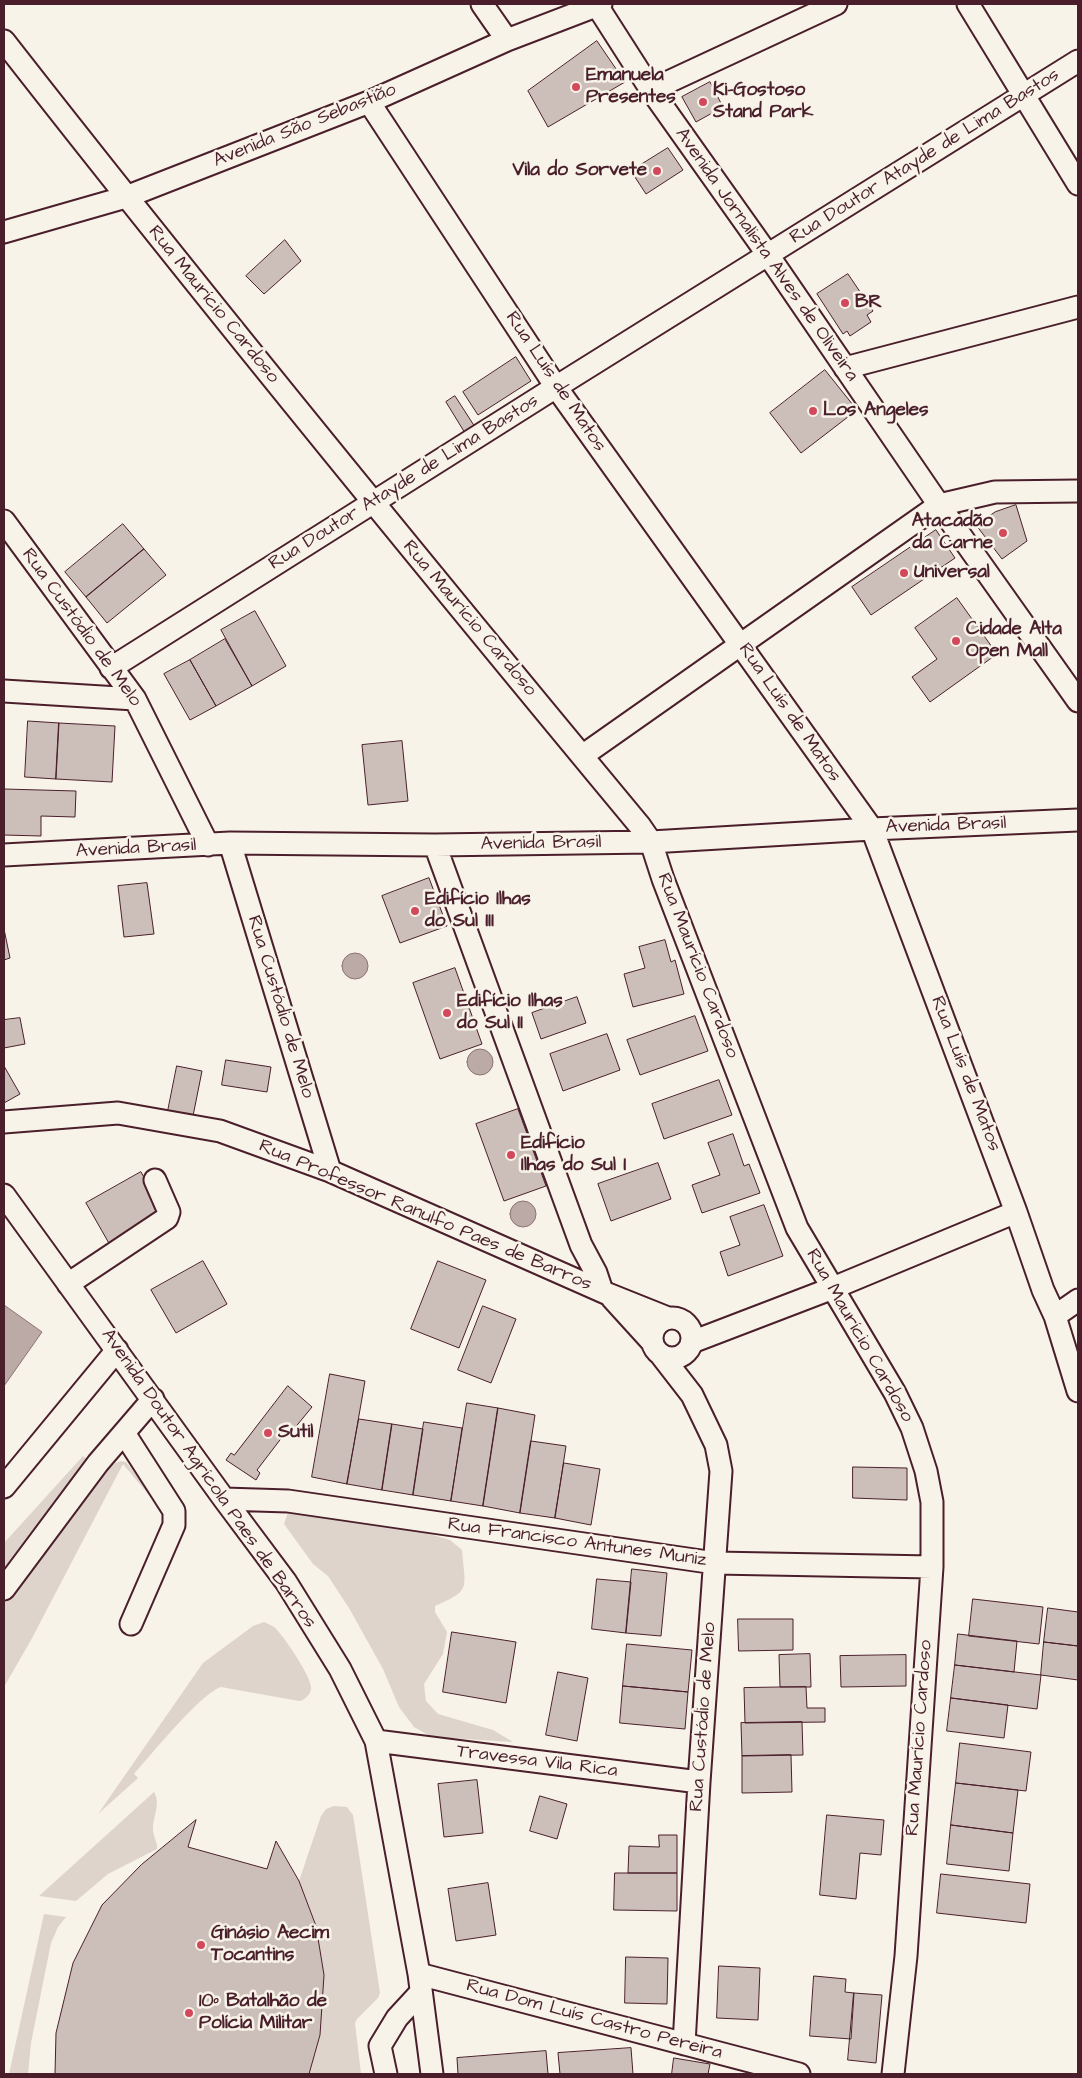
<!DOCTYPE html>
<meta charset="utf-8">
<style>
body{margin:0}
#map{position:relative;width:1082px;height:2078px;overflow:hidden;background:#f7f3e8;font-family:"Architects Daughter",sans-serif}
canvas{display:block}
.frame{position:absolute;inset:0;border:5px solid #4a1f2b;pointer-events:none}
</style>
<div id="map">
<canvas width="1082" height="2078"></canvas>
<div class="frame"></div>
</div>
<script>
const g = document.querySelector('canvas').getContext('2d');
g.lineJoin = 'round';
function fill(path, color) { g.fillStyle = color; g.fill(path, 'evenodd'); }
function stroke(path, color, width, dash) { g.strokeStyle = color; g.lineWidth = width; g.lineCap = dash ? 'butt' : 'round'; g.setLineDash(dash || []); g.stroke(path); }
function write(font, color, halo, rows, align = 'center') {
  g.font = font + ' "Architects Daughter",sans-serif'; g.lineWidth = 5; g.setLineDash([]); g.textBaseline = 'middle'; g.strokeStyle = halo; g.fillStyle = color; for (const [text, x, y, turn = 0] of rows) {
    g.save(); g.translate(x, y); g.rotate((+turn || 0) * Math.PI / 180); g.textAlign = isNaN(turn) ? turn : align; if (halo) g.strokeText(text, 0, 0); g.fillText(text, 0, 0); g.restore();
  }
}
fill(new Path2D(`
 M 83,1456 L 105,1474 C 111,1467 116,1459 126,1462 L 159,1505 L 158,1506 L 123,1464 L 31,1640 L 4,1687 L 4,1543 Z
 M 302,1510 L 412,1529 L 450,1540 L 462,1550 C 465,1589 472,1590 435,1606 L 435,1612 L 447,1632 L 443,1654 L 424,1684 L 426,1701 L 438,1714 L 493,1730 L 513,1742 L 432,1737 L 414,1727 L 399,1707 L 383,1669 L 349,1608 L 328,1576 L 313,1564 L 284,1524 L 288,1512 Z
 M 264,1622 C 268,1624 274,1626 277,1630 C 285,1638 312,1678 311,1688 C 311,1694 305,1700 299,1701 L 221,1687 C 201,1693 151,1755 134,1774 L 138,1778 L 98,1814 L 203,1663 L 253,1626 Z
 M 154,1792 C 161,1804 153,1816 153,1829 C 153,1837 158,1842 157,1849 L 108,1874 L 76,1901 L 39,1896 Z
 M 334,1806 L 347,1807 L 353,1815 L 380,1993 L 378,1998 L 357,2019 L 355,2023 L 361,2074 L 309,2074 L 320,2035 L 324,1975 L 316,1926 L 299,1881 L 321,1816 L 326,1809 Z
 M 44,1914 L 66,1917 L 58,1927 L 51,1943 L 31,2043 L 28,2074 L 9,2074 Z`), '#ded4cc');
const water = new Path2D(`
 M342 966a13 13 0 1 1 26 0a13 13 0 1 1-26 0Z
 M467 1062a13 13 0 1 1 26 0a13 13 0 1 1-26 0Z
 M510 1214a13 13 0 1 1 26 0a13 13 0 1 1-26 0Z
 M 4,1305 L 42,1332 L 4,1386 Z`);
fill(water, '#bcaaa7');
stroke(water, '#8e7275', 1);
const building = new Path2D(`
 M 597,41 L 625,82 L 548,127 L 528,91 Z
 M 710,82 L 723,107 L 696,122 L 682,97 Z
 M 668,148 L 683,170 L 646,194 L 631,171 Z
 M 285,240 L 301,261 L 264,294 L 246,276 Z
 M 848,274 L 873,311 L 867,315 L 871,322 L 850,336 L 847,331 L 843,334 L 817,294 Z
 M 516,357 L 531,381 L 478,415 L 463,392 Z
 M 825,370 L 857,410 L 801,453 L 770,413 Z
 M 455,396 L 475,427 L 465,433 L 446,402 Z
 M 1016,505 L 1027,541 L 1002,559 L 976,525 L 995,512 Z
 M 123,524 L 144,549 L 86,597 L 65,572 Z
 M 936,530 L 955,558 L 871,615 L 852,587 Z
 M 144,549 L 166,575 L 107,623 L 86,597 Z
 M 957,598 L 997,654 L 930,702 L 912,677 L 937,659 L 915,628 Z
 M 255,611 L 286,666 L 252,686 L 221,630 Z
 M 225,639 L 252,686 L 216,706 L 190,660 Z
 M 190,660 L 216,706 L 190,720 L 164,674 Z
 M 28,721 L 59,723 L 56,779 L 25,777 Z
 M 59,723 L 115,726 L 112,782 L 56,779 Z
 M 402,741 L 408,801 L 368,805 L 362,745 Z
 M 4,789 L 76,791 L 75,817 L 41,816 L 41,836 L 4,835 Z
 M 429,878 L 447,926 L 400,943 L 382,896 Z
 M 147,883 L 154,934 L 124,937 L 118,886 Z
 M 4,929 L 10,958 L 4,960 Z
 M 665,940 L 671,962 L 675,960 L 684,994 L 633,1007 L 624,974 L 645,968 L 639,947 Z
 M 455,968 L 482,1044 L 440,1059 L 413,983 Z
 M 577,997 L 586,1023 L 541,1039 L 532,1013 Z
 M 695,1016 L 708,1051 L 640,1075 L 627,1040 Z
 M 20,1018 L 25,1044 L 4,1048 L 4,1020 Z
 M 607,1034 L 620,1070 L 563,1091 L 550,1054 Z
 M 226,1060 L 271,1067 L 267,1092 L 222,1085 Z
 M 4,1066 L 20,1094 L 4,1103 Z
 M 177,1066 L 202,1071 L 193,1116 L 168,1111 Z
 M 719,1080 L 732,1115 L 664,1139 L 652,1104 Z
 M 518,1109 L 546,1186 L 504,1201 L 476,1124 Z
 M 733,1134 L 744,1166 L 749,1164 L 760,1193 L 702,1213 L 692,1185 L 720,1175 L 708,1143 Z
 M 658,1163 L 671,1199 L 611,1221 L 598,1184 Z
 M 141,1172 L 165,1214 L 110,1245 L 86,1203 Z
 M 764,1205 L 783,1256 L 728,1276 L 720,1252 L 740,1245 L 730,1217 Z
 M 203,1261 L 227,1304 L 176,1333 L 151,1290 Z
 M 438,1261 L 486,1280 L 459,1348 L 411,1329 Z
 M 483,1306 L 516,1319 L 491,1383 L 458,1370 Z
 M 330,1374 L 365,1381 L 347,1484 L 312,1477 Z
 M 288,1386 L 312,1407 L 289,1435 L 286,1432 L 257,1470 L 260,1473 L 256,1480 L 226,1460 L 231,1453 L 234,1455 Z
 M 467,1403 L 498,1408 L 483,1506 L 451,1501 Z
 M 498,1408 L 535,1415 L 520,1513 L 483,1506 Z
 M 359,1419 L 392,1424 L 382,1490 L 347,1484 Z
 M 424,1422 L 462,1428 L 451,1501 L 413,1495 Z
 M 392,1424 L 423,1429 L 413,1495 L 382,1490 Z
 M 531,1441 L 566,1446 L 555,1518 L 520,1513 Z
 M 564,1463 L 600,1469 L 591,1525 L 555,1518 Z
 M 853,1467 L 907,1468 L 907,1500 L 853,1498 Z
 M 632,1569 L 667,1573 L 661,1636 L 626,1633 Z
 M 597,1579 L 631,1582 L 626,1633 L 592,1629 Z
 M 973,1599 L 1043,1607 L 1039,1644 L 969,1636 Z
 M 1048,1608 L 1078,1612 L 1078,1646 L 1044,1642 Z
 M 738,1619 L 793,1619 L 793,1650 L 739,1651 Z
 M 452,1632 L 516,1642 L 506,1703 L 443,1692 Z
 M 958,1634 L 1017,1641 L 1014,1672 L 955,1665 Z
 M 1044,1642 L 1078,1646 L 1078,1680 L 1041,1675 Z
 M 627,1644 L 692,1650 L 688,1692 L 623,1686 Z
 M 810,1654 L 811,1687 L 780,1687 L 779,1655 Z
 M 906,1655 L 906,1686 L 841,1687 L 840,1656 Z
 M 955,1665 L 1041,1675 L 1037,1709 L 951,1698 Z
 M 558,1672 L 588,1678 L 577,1741 L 546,1735 Z
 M 623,1686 L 688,1692 L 685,1729 L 620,1723 Z
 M 806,1687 L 807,1708 L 825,1708 L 825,1722 L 745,1723 L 744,1688 Z
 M 951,1698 L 1008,1705 L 1004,1738 L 947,1731 Z
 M 802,1722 L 803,1755 L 742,1756 L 741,1723 Z
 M 960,1743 L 1031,1752 L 1026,1791 L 956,1783 Z
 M 791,1755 L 792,1792 L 742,1793 L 742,1756 Z
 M 477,1780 L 483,1833 L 444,1837 L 438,1784 Z
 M 956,1783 L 1018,1790 L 1013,1833 L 951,1825 Z
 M 540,1796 L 567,1804 L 557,1839 L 530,1831 Z
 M 827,1815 L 884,1820 L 881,1855 L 860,1853 L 856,1899 L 820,1895 Z
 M 196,1820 L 188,1847 L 267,1869 L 276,1841 L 299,1881 L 316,1926 L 324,1975 L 320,2035 L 309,2074 L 55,2074 L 56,2033 L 73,1963 L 102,1905 L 141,1865 Z
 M 951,1825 L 1013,1833 L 1009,1871 L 947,1864 Z
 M 659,1835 L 677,1835 L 677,1873 L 628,1873 L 629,1846 L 659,1847 Z
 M 615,1873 L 677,1873 L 677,1911 L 614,1910 Z
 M 941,1874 L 1030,1884 L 1026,1923 L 937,1913 Z
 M 488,1883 L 496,1935 L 456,1941 L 448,1889 Z
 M 626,1957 L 668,1958 L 667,2004 L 625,2003 Z
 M 719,1966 L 760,1968 L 758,2020 L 717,2018 Z
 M 814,1976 L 846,1979 L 845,1992 L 854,1993 L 851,2039 L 810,2036 Z
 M 854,1993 L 882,1995 L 876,2063 L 848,2060 Z
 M 631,2048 L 633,2074 L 560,2074 L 558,2053 Z
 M 546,2051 L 548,2074 L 458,2074 L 457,2058 Z
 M 674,2058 L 710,2064 L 708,2074 L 672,2074 Z`);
fill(building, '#ccbfb9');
stroke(building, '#4a1f2b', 1);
const minor = new Path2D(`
 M 482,4 L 507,40
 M 596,4 L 651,90 L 768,255 L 939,505 L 1078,701
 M 968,4 L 1078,184
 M 4,41 C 211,306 425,567 640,826 L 651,842 L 663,879 L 797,1228 L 895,1393 L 912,1428 L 926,1471 L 932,1502 L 932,1567 L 906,1956 L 893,2074
 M 651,90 L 836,4
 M 369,102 L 556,387 L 872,829 L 1016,1212 L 1043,1290 L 1055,1316 L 1078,1391
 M 4,232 L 126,197 L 369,102 L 507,40 L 601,4
 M 845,368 L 1078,307
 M 4,521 L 135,699 L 208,845
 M 111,668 L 556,387 L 1078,61
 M 4,691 L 135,699
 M 582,756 L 939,505 L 995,492 L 1078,491
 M 230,843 L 330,1171
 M 435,845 L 581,1245 L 596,1273 L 602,1291
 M 4,855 L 230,843 L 435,845 L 651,842 L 872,829 L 1078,820
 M 4,1122 L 118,1113 L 220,1131 L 330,1171 L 608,1294 L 668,1318
 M 4,1195 L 224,1499 L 286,1582 L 340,1669 L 376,1741 L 419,1974 L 432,2074
 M 68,1284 L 167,1218 L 169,1212 L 155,1180
 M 612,1298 L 652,1342
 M 1055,1316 L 1078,1300
 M652 1338a20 20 0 1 1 40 0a20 20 0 1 1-40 0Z
 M 692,1342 L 833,1288 L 1016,1212
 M 661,1355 L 692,1395 L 716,1445 L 721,1471 L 699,1782 L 684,2044
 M 124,1433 L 174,1511 L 174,1525 L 131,1624
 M 4,1487 L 117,1350
 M 224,1499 L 288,1501 L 715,1563 L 932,1567
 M 4,1589 L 98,1463 L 153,1399
 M 376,1741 L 699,1782
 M 419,1974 L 799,2074
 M 386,2074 L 380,2046 L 397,2018 L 421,1992`);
stroke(minor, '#4a1f2b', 25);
stroke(minor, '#f7f3e8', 21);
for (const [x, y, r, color] of [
 [576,87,5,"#d1495b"],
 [703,102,5,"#d1495b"],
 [657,171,5,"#d1495b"],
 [845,303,5,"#d1495b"],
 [813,411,5,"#d1495b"],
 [1003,533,5,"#d1495b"],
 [904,573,5,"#d1495b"],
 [956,641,5,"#d1495b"],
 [415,911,5,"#d1495b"],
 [447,1013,5,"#d1495b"],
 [511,1155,5,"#d1495b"],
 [268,1433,5,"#d1495b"],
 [201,1945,5,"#d1495b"],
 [189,2013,5,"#d1495b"]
]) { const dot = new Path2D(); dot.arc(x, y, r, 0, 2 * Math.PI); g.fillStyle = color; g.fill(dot); stroke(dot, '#f7f3e8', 2); }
write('bold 19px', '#4a1f2b', '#f7f3e8', [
 ["Emanuela",586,76],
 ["Presentes",586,98],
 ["Ki-Gostoso",713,91],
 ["Stand Park",713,113],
 ["Vila do Sorvete",647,171,"right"],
 ["BR",855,303],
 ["Los Angeles",823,411],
 ["Atacadão",993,522,"right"],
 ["da Carne",993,544,"right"],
 ["Universal",914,573],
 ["Cidade Alta",966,630],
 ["Open Mall",966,652],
 ["Edifício Ilhas",425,900],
 ["do Sul III",425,922],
 ["Edifício Ilhas",457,1002],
 ["do Sul II",457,1024],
 ["Edifício",521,1144],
 ["Ilhas do Sul I",521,1166],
 ["Sutil",278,1433],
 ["Ginásio Aecim",211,1934],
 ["Tocantins",211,1956],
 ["10º Batalhão de",199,2002],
 ["Polícia Militar",199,2024]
], 'left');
write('19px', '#4a1f2b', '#f7f3e8', [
 ["Avenida São Sebastião",305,126,-22],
 ["Rua Doutor Atayde de Lima Bastos",925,157,-32],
 ["Avenida Jornalista Alves de Oliveira",766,255,55],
 ["Rua Maurício Cardoso",213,305,51],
 ["Rua Luís de Matos",555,382,56],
 ["Rua Doutor Atayde de Lima Bastos",404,483,-32],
 ["Rua Maurício Cardoso",469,619,50],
 ["Rua Custódio de Melo",81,628,54],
 ["Rua Luís de Matos",789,713,55],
 ["Avenida Brasil",946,826,-2],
 ["Avenida Brasil",541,844,-1],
 ["Avenida Brasil",136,849,-3],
 ["Rua Maurício Cardoso",697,966,69],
 ["Rua Custódio de Melo",280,1007,73],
 ["Rua Luís de Matos",965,1074,69],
 ["Rua Professor Ranulfo Paes de Barros",425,1216,23],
 ["Rua Maurício Cardoso",859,1336,60],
 ["Avenida Doutor Agrícola Paes de Barros",208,1479,55],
 ["Rua Francisco Antunes Muniz",577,1543,8],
 ["Rua Custódio de Melo",704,1717,-86],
 ["Rua Maurício Cardoso",920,1738,-86],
 ["Travessa Vila Rica",537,1762,7],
 ["Rua Dom Luís Castro Pereira",594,2020,15]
]);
</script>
